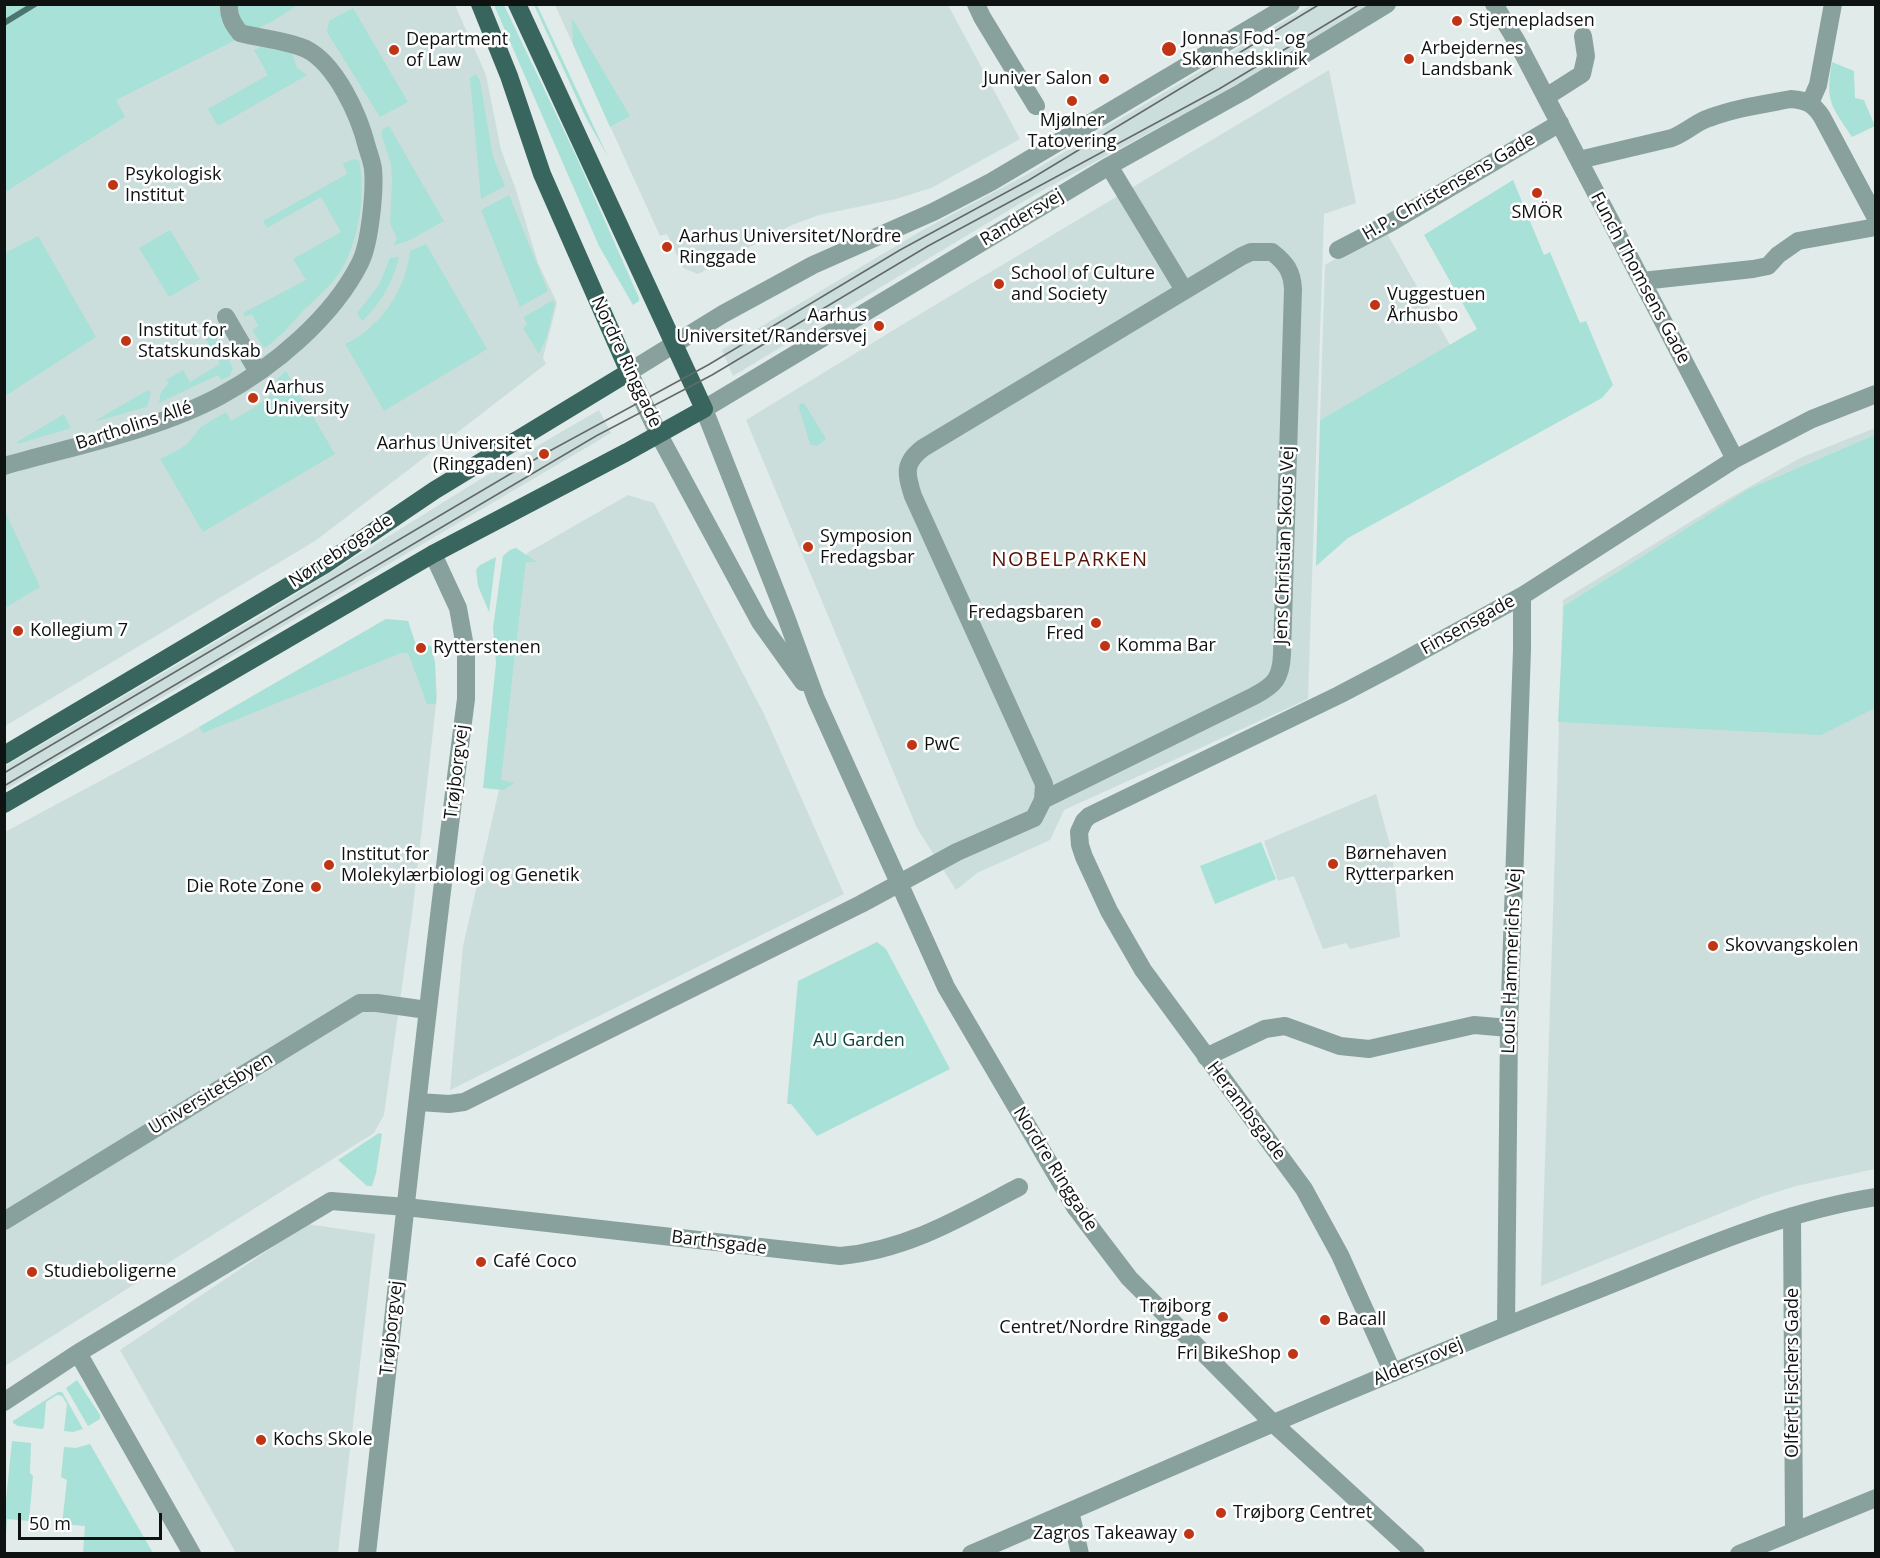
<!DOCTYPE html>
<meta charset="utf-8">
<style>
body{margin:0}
#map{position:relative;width:1880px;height:1558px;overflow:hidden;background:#e1ebe9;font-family:"Open Sans",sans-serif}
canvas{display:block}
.frame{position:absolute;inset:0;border:6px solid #0e1211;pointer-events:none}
.scale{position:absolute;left:18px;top:1513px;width:144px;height:27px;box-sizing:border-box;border:3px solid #0e1211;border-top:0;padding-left:8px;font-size:18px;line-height:21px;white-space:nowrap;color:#0e1211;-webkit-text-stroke:4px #fff;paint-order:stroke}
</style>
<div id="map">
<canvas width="1880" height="1558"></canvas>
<div class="frame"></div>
<div class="scale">50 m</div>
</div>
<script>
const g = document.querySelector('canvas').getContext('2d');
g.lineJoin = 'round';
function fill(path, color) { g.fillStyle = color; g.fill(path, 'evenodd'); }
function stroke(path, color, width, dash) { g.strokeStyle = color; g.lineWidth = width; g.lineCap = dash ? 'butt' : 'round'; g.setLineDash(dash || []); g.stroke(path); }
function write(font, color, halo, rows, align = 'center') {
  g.font = font + ' "Open Sans",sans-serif'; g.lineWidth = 5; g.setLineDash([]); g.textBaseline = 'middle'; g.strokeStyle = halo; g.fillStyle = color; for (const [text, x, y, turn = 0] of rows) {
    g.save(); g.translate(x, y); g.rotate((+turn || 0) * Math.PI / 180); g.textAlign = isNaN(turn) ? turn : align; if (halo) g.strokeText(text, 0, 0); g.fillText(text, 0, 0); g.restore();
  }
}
fill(new Path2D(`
 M 4,5 L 455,5 L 486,75 L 501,150 L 515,187 L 538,263 L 557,303 L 543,358 L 546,364 L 454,435 L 315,541 L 5,726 Z
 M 555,5 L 948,5 L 1020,139 L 931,188 L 896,199 L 819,215 L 792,225 L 698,274 L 683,268 L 667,234 L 660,236 Z
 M 1311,5 L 1369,5 L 1222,93 L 1036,194 L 733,376 L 722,350 L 921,231 L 1026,175 Z
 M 1329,70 L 1356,203 L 1324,214 L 1308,699 L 1064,810 L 1050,840 L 977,873 L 956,890 L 917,828 L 746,420 L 915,317 Z
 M 1385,230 L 1450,345 L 1320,420 L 1325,265 Z
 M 599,410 L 611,433 L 5,790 L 5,766 L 265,613 L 484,477 Z
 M 1875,428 L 1875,1169 L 1796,1186 L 1761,1197 L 1541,1286 L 1563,600 L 1721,503 L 1800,458 Z
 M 628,495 L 654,503 L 764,714 L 844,894 L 450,1090 L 463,946 L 499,790 L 527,553 Z
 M 386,619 L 408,621 L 416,645 L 431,646 L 435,663 L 437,696 L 413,907 L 384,1115 L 374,1133 L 5,1366 L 5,832 L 180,738 Z
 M 1376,794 L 1392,852 L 1400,937 L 1350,949 L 1346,943 L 1323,949 L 1294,876 L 1278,881 L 1264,841 Z
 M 307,1224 L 375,1234 L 338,1553 L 236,1553 L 120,1350 Z`), '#ccdedb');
fill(new Path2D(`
 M 5,5 L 298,5 L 273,21 L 116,100 L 125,117 L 5,192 Z
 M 494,5 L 504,5 L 577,158 L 639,298 L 639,301 L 633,305 L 599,246 Z
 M 534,5 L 537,5 L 608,157 L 585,116 Z
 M 353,8 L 408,102 L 380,117 L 327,32 L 329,21 Z
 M 572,18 L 630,116 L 610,127 L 573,44 Z
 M 260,47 L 292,53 L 297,68 L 307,75 L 218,126 L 208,109 L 268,75 L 254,50 Z
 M 1832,62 L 1854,71 L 1855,98 L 1864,100 L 1875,126 L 1852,137 C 1831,105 1825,102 1832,62 Z
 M 476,74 L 480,81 L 493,157 L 505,186 L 481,199 L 470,78 Z
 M 389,126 L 444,221 L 408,241 L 394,245 L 397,238 L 390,224 L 392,182 L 391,164 L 381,134 L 383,129 Z
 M 354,159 L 359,161 C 366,191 359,237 344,265 C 335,283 316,298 301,313 C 290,325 278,340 264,348 L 252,330 L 258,326 L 252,314 L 245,317 L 243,313 L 306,280 L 293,259 L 341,232 L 321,197 L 267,228 L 263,221 L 347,174 L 343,163 Z
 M 1513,180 L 1544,255 L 1550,252 L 1580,323 L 1586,321 L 1613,385 L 1602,398 L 1348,538 L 1316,566 L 1320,420 L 1477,329 L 1424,235 Z
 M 509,195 L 548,291 L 520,307 L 481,210 Z
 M 170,230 L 200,279 L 169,297 L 139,248 Z
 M 38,236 L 96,337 L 5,396 L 5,253 Z
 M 426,244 L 487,349 L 384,411 L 345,344 C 351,341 359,337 365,332 C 389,313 407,282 410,251 Z
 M 399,257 C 393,282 381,304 362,321 L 357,313 L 379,285 L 390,258 Z
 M 553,300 L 555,304 L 547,336 L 539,354 L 523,328 L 527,325 L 524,317 Z
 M 211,327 L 233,368 L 230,376 L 221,380 L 218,375 L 159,403 L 161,392 L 169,383 L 166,380 L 183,370 L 190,382 L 220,364 L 201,331 Z
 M 286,371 L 335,454 L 203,532 L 160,459 L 180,449 L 188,443 L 201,427 L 226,412 L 231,421 L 257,406 L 279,389 L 274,382 Z
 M 148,390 L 151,393 L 147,407 L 93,422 Z
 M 804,403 L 826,439 L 817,446 L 810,444 L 799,408 L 800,404 Z
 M 64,414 L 71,428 L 18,444 L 17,442 Z
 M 1875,435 L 1875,708 L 1821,735 L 1558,722 L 1564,606 L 1749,489 Z
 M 5,511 L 40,587 L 5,608 L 4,608 Z
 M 516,548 L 537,562 L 526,562 L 516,647 L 531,650 L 530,656 L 515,655 L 501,780 L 514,783 L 504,790 L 483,788 L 496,663 L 493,628 L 503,556 L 510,550 Z
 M 496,557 L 489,612 L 478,586 L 476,570 L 480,565 Z
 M 386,619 L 408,621 L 416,645 L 431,646 L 435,663 L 436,704 L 427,704 L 408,653 L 401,653 L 203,733 L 199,727 Z
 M 1261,842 L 1276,879 L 1215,904 L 1200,866 Z
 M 877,942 L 886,949 L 950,1069 L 817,1136 L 791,1104 L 787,1104 L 798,981 Z
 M 379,1133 L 382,1134 L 376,1173 L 372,1186 L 367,1186 L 338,1160 Z
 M 77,1380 L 100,1415 L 100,1419 L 88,1426 L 66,1388 Z
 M 58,1392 L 62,1392 L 83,1429 L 73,1432 L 64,1431 L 67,1404 L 62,1396 L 57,1395 L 46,1402 L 44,1427 L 42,1429 L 18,1426 L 13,1423 L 13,1421 Z
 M 12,1441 L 31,1443 L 30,1473 L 33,1476 L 29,1521 L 7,1519 L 5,1549 L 5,1509 Z
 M 90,1444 L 153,1553 L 83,1553 L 85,1526 L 62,1524 L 67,1480 L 61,1477 L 64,1447 L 76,1448 Z`), '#a8e1d7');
stroke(new Path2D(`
 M 4,23 L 35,4`), '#4c756e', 6);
stroke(new Path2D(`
 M 976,4 L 982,17 L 1036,106
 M 1387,4 L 1242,92 L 1109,166 L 704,409 L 786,617 L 816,699 L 946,987 L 1075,1207 L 1129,1278 L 1273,1423 L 1416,1554
 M 1494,4 L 1517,42 L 1735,459
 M 1546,97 L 1582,74 L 1586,56 L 1583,36
 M 1810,103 L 1818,85 L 1833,4
 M 1579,160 L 1672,138 C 1687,132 1696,122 1709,118 C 1735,108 1764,104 1791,99 C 1806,100 1814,104 1822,117 L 1876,218
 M 1109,166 L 1184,290
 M 1338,250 L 1390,223 L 1560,123
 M 1642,281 L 1753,269 L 1768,266 L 1778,255 L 1798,241 L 1876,227
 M 226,317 L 258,372
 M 4,466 C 74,446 157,430 220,396 C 274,367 333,317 360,263 C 370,244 375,190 373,169 C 372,161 369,154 367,147 C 359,115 336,64 306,49 C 289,41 259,38 240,33 C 233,24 228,16 229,4
 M 803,682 L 760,622 L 659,435 L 629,372 L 723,314 L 813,265 L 933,212 L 991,182 L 1291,4
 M 1206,1057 L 1265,1029 L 1285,1026 L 1340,1046 L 1369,1049 L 1474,1025 L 1509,1028
 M 419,1102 L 449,1104 L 464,1102 L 861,904 L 957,852 L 1034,818 L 1043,800 L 1044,784 L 913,496 C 906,474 903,463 923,448 L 1242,256 L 1251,252 L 1272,252 C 1286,263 1292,271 1293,289 L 1282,654 C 1281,678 1275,685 1254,696 L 1043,800
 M 1792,1216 L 1794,1531
 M 4,1221 L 360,1003 L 377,1003 L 427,1010
 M 1506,1326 L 1509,1028 L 1522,649 L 1522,596
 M 78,1353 L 192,1554
 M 1393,1373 L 1340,1255 L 1304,1189 L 1143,970 L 1109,911 L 1084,857 L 1080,845 L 1079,832 L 1084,821 L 1089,816 L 1339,695 L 1398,664 L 1522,596 L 1735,459 L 1812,419 L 1876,394
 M 4,1402 L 78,1353 L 331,1201 L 406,1207 L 840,1256 C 907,1250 960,1218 1019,1187
 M 1070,1511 L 1080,1554
 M 367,1554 C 399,1269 429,983 466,699 L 466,652 L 458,608 L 433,554
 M 971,1554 C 1175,1466 1377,1376 1584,1295 C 1679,1258 1774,1213 1876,1197
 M 1739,1554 L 1876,1498`), '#89a19d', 18);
stroke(new Path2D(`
 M 4,755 L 324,565 L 435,490 L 629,372 L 542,174 L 509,76 L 480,4
 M 4,804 L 433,554 L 627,452 L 704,409 L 517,4`), '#38655e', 18);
stroke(new Path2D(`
 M 4,773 L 544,454 L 708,365 L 900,250 L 1029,180 L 1320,4
 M 4,786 L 596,436 L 712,375 L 928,246 L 1219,89 L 1360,4`), '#636968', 1.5);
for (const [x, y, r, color] of [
 [1457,21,6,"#c03516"],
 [1169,49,8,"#c03516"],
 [394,50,6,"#c03516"],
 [1409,59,6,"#c03516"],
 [1104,79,6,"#c03516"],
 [1072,101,6,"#c03516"],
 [113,185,6,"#c03516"],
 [1537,193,6,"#c03516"],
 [667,247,6,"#c03516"],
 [999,284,6,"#c03516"],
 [1375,305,6,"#c03516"],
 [879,326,6,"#c03516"],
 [126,341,6,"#c03516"],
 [253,398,6,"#c03516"],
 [544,454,6,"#c03516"],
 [808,547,6,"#c03516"],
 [1096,623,6,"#c03516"],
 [18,631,6,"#c03516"],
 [1105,646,6,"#c03516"],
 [421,648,6,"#c03516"],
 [912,745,6,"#c03516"],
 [1333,864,6,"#c03516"],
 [329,865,6,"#c03516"],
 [316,887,6,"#c03516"],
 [1713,946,6,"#c03516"],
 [481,1262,6,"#c03516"],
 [32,1272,6,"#c03516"],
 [1223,1317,6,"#c03516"],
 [1325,1320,6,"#c03516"],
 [1293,1354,6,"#c03516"],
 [261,1440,6,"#c03516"],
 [1221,1513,6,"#c03516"],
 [1189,1534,6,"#c03516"]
]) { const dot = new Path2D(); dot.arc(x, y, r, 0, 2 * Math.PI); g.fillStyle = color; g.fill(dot); stroke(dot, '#fff', 2); }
write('18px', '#0e1211', '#fff', [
 ["Stjernepladsen",1469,21],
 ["Jonnas Fod- og",1182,39],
 ["Skønhedsklinik",1182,60],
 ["Department",406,40],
 ["of Law",406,61],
 ["Arbejdernes",1421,49],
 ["Landsbank",1421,70],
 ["Juniver Salon",1092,79,"right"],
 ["Mjølner",1072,121,"center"],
 ["Tatovering",1072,142,"center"],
 ["Psykologisk",125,175],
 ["Institut",125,196],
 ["SMÖR",1537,213,"center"],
 ["Aarhus Universitet/Nordre",679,237],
 ["Ringgade",679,258],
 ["School of Culture",1011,274],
 ["and Society",1011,295],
 ["Vuggestuen",1387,295],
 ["Århusbo",1387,316],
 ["Aarhus",867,316,"right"],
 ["Universitet/Randersvej",867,337,"right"],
 ["Institut for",138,331],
 ["Statskundskab",138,352],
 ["Aarhus",265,388],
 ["University",265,409],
 ["Aarhus Universitet",532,444,"right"],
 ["(Ringgaden)",532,465,"right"],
 ["Symposion",820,537],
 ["Fredagsbar",820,558],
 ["Fredagsbaren",1084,613,"right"],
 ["Fred",1084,634,"right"],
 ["Kollegium 7",30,631],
 ["Komma Bar",1117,646],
 ["Rytterstenen",433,648],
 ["PwC",924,745],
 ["Børnehaven",1345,854],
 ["Rytterparken",1345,875],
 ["Institut for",341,855],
 ["Molekylærbiologi og Genetik",341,876],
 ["Die Rote Zone",304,887,"right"],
 ["Skovvangskolen",1725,946],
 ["Café Coco",493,1262],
 ["Studieboligerne",44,1272],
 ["Trøjborg",1211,1307,"right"],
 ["Centret/Nordre Ringgade",1211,1328,"right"],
 ["Bacall",1337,1320],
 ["Fri BikeShop",1281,1354,"right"],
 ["Kochs Skole",273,1440],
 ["Trøjborg Centret",1233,1513],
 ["Zagros Takeaway",1177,1534,"right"]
], 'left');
write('18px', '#0e1211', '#fff', [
 ["H.P. Christensens Gade",1449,187,-30],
 ["Randersvej",1022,218,-31],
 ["Funch Thomsens Gade",1640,278,62],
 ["Nordre Ringgade",626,362,65],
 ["Bartholins Allé",134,426,-18],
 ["Jens Christian Skous Vej",1285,545,-88],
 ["Nørrebrogade",341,551,-33],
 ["Finsensgade",1468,625,-29],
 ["Trøjborgvej",457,772,-83],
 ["Louis Hammerichs Vej",1512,961,-88],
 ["Universitetsbyen",211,1094,-31],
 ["Herambsgade",1246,1111,53],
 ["Nordre Ringgade",1055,1169,58],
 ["Barthsgade",719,1243,7],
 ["Trøjborgvej",392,1328,-84],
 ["Aldersrovej",1418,1362,-23],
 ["Olfert Fischers Gade",1793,1373,-90]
]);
write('18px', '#0e433c', '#fff', [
 ["AU Garden",859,1041]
]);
g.letterSpacing = '1.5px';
write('20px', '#561406', '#fff', [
 ["NOBELPARKEN",1070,560]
]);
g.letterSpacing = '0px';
</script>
